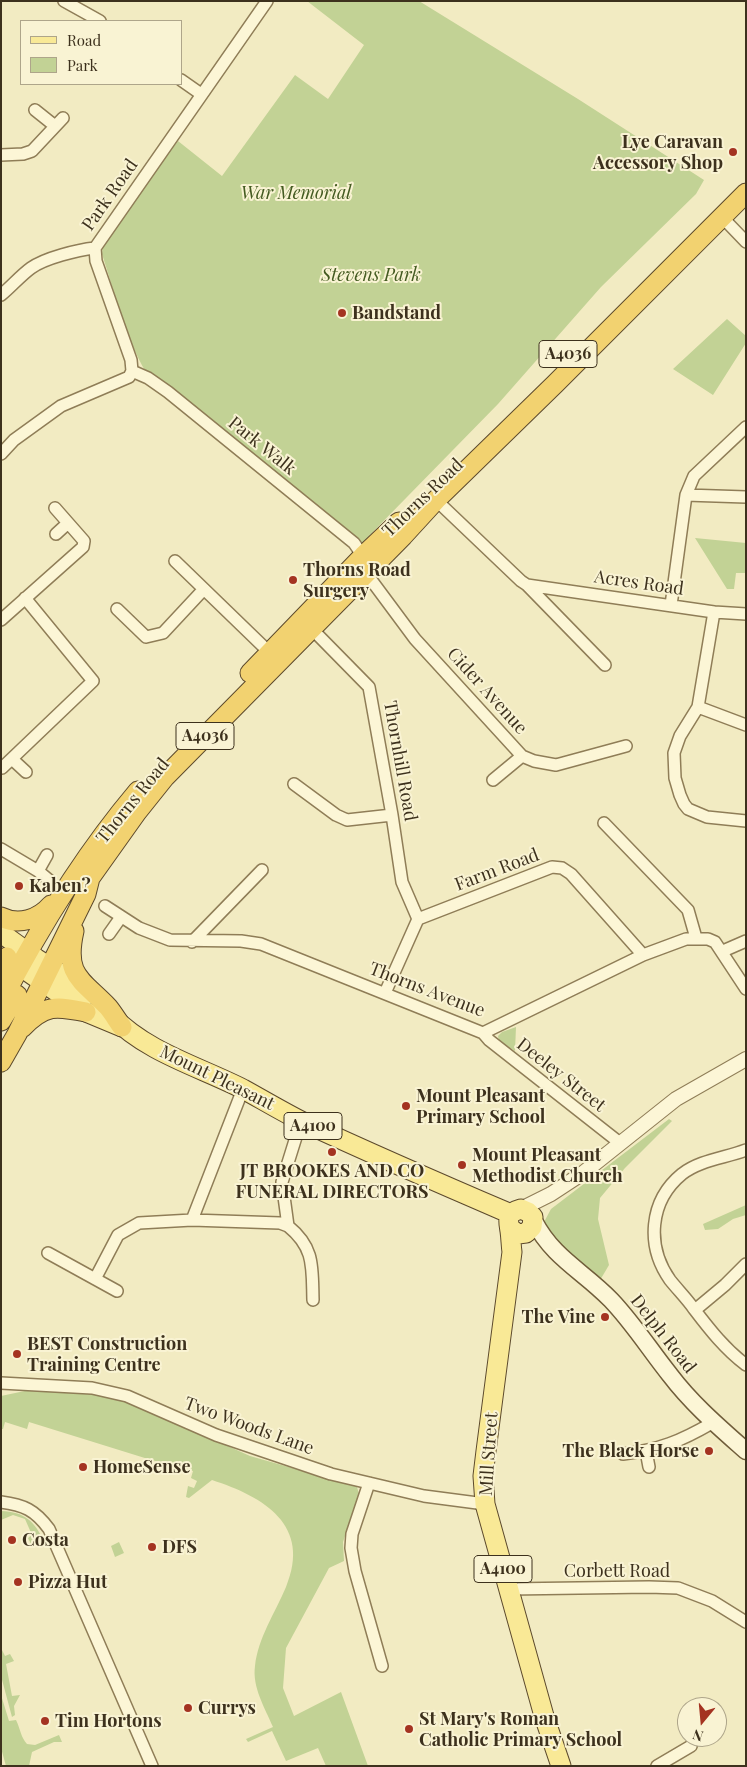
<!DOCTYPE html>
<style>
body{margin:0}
#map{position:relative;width:747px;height:1767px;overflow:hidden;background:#f2ebc2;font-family:"Playfair Display",serif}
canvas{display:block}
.frame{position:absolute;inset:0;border:2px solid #3d311d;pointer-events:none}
.legend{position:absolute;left:20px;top:20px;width:162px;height:65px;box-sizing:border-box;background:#f9f3d3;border:1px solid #aea58a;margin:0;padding:6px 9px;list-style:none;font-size:15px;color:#3d311d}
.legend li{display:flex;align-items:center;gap:10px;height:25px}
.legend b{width:25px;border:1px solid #aea58a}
.north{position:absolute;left:677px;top:1697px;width:50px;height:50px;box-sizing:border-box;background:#f9f3d3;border:1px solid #aea58a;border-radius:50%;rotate:197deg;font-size:14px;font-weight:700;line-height:20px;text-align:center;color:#3d311d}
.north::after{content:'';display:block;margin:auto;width:18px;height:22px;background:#a43321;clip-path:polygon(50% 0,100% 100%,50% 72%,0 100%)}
</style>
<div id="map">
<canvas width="747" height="1767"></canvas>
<div class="frame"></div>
<ul class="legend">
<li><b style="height:6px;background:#f9e996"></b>Road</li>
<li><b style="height:14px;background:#c2d295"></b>Park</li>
</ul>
<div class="north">N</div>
</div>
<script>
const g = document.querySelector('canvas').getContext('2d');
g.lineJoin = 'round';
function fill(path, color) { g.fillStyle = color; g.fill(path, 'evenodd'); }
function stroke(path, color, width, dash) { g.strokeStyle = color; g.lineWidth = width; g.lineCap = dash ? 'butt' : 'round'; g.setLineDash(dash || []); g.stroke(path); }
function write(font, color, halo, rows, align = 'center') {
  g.font = font + ' "Playfair Display",serif'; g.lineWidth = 4; g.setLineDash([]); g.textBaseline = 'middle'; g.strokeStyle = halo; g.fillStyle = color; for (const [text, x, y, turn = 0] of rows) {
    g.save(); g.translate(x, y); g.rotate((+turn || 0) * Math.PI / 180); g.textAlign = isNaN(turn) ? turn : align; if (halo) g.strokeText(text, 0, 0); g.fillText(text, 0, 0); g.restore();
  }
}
fill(new Path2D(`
 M 307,1 L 419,1 L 578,99 L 704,180 L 696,194 L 601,287 L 498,404 L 361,544 L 146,372 C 126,339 114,291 102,254 L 103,244 L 158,166 L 178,141 L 222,176 L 295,75 L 328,99 L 364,45 Z
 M 727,319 L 746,336 L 746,343 L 713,395 L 673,369 Z
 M 695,538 L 746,543 L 746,573 L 736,573 L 734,589 L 727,589 Z
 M 516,1027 L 515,1051 L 499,1041 L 498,1036 L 502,1032 Z
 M 669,1119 L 672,1121 L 625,1168 L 600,1198 L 598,1219 L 609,1265 L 599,1282 L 547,1233 L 544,1222 L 551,1209 Z
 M 746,1205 L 746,1215 L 733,1219 L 718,1229 L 705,1230 L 703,1224 Z
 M 34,1389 L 74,1390 L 128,1401 L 250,1456 L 352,1485 L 357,1487 L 359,1494 L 343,1542 L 344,1561 L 329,1568 L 286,1648 L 283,1688 L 294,1716 L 341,1692 L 368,1766 L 326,1766 L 318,1748 L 286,1761 L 272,1731 L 248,1742 L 246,1739 L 273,1727 C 265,1708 252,1687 255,1666 C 258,1638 275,1613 286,1587 C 312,1525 264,1497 212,1480 L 189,1498 L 186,1497 L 188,1486 L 194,1488 L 197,1481 L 191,1478 L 193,1471 L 148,1459 L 29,1422 L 27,1429 L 5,1422 L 3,1429 L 1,1429 L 1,1396 Z
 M 1,1511 C 25,1512 34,1521 44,1541 L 32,1546 L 28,1538 L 32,1535 L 25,1519 L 13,1515 L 1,1520 Z
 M 119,1542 L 124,1553 L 115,1557 L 111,1546 Z
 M 1,1648 L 5,1656 L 10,1654 L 14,1661 L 6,1664 L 12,1696 L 20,1695 L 14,1706 L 15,1715 L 12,1717 L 1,1676 Z
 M 1,1695 L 9,1721 L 16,1720 C 20,1728 21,1738 27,1744 L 35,1745 L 59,1735 L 62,1742 L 54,1742 L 32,1752 L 29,1766 L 6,1766 L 1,1748 Z`), '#c2d295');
const minor = new Path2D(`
 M 64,1 L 100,21
 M 181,80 L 201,94
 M 35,110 L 55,126
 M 1,155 L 23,154 L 32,151 L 63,118
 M 722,217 L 746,242
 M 1,295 C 11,287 20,276 31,268 C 45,258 77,250 95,248
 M 132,371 L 148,378 L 168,392 L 354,543 L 363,556
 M 1,454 L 14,440 L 61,406 L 129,377 L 132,371 L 131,360 L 96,261 L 95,248 L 267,1
 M 686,495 L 746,497
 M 436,500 L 521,581 L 527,585 L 605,665
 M 56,534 L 68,523
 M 175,561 L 269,652
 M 366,573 L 415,639 L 522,756 L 534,761 L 556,765 L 626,746
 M 527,585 L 714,612 L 746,614
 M 671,605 L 686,495 L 694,476 L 746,427
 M 117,609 L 146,637 L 163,633 L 204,589
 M 714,612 L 698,707 L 680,736 L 674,753 L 675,778 L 680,795 L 684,804 L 688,809 L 707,817 L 746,821
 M 1,620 L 83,547 L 84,541 L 55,508
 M 311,628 L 369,687 L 392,815 L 402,882 L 418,919
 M 698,707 L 746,725
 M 12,759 L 26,772
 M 2,768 L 93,681 L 25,598
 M 493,780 L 522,756
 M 294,784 L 336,815 L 347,820 L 392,815
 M 604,823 L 688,910 L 696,938
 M 1,849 L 38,871 L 50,881
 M 38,871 L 47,855
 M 105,906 L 139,928 L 170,940 L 241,941 L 261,944 L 483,1033 L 643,955 L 686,939 L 708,939 L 715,942 L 746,989
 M 418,919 L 552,867 L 562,868 L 571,874 L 643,955
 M 109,934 L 121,917
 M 192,942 L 262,870
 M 723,951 L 746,941
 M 385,993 L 418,919
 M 483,1033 L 489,1040 L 620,1143
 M 301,1121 L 282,1182 L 288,1226 C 315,1248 312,1267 313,1300
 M 746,1150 C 725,1158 700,1160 682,1174 C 649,1201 646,1246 670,1280 C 678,1290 687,1299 694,1309 C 710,1330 725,1349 746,1365
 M 192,1220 L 243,1089
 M 48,1253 L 117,1291
 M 95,1279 L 118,1235 L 139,1223 L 192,1220 L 280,1223 L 288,1226
 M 695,1310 L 725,1285 L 746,1264
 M 1,1383 L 92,1388 L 127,1396 L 216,1435 L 331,1474 L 424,1496 L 485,1504
 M 646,1451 L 649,1467
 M 623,1454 C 659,1450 681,1441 712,1423
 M 369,1483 L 352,1534 L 351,1548 L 355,1571 L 382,1666
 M 1,1502 C 24,1505 35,1510 49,1529 L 152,1766
 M 509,1589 L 649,1587 L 678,1588 L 712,1601 L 746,1622
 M 657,1766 L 691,1746`);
const tertiary = new Path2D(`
 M 521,1209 L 551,1194 L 583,1173 L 676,1099 L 746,1059`);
const secondary = new Path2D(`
 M 534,1221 C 553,1258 583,1271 611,1300 C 633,1323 650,1350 670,1375 C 692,1404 719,1427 746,1451`);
const primary = new Path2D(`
 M 1,933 L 37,959 L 61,974 L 87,995
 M 8,958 L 86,1012 L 122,1027
 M 112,1016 C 146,1052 200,1067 243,1089 C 263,1100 283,1112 303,1122 C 372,1154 441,1184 511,1214
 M 510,1228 L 518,1234 L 526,1233 L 532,1227 L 533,1217 L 528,1212 L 521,1209 C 506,1213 508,1219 510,1231 C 511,1238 511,1245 512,1252 L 486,1451 L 483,1476 L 485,1504 L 544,1716 L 561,1766`);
const trunk = new Path2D(`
 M 250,673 L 363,556 L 399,522
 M 1,917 C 19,926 39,919 51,905
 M 74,931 C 64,976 81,979 108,1007 C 113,1013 117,1020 122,1027
 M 2,987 L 5,980 L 7,957
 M 1,1002 C 39,928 84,855 138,791
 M 1,1021 L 17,995
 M 22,1028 C 45,1004 56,1006 86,1012
 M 1,1062 L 17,1034 L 86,894 L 90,878 L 137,812 L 165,777 L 403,536 L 436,500 L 555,384 L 746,193`);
stroke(minor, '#8f7d57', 14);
stroke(tertiary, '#8f7d57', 16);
stroke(secondary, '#705d3a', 19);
stroke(primary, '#5c492c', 21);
stroke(trunk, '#5c492c', 21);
stroke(minor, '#fcf6d6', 11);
stroke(tertiary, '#fcf6d6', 14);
stroke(secondary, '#fcf6d6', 16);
stroke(primary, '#f9e996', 19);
stroke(trunk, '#f2d270', 19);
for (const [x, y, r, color] of [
 [733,152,5,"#a43321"],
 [342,313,5,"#a43321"],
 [293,580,5,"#a43321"],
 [19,886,5,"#a43321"],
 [406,1106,5,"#a43321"],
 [332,1152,5,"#a43321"],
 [462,1165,5,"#a43321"],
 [605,1317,5,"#a43321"],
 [17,1354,5,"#a43321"],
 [709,1451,5,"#a43321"],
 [83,1467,5,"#a43321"],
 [12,1540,5,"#a43321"],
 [152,1547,5,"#a43321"],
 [18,1582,5,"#a43321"],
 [188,1708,5,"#a43321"],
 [45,1721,5,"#a43321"],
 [409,1729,5,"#a43321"]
]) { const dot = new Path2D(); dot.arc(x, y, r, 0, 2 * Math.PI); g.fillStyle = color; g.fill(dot); stroke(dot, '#f9f3d3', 2); }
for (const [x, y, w] of [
 [568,354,58],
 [205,736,58],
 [313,1126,58],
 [503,1569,58]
]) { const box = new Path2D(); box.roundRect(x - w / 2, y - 13.5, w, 27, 4); g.fillStyle = '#f9f3d3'; g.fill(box); stroke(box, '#3d311d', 1); }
write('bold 16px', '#3d311d', null, [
 ["A4036",568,354],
 ["A4036",205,736],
 ["A4100",313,1126],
 ["A4100",503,1569]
]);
write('bold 18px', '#3d311d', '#f9f3d3', [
 ["Lye Caravan",723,142,"right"],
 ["Accessory Shop",723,163,"right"],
 ["Bandstand",352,313],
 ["Thorns Road",303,570],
 ["Surgery",303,591],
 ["Kaben?",29,886],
 ["Mount Pleasant",416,1096],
 ["Primary School",416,1117],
 ["Mount Pleasant",472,1155],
 ["Methodist Church",472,1176],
 ["JT BROOKES AND CO",332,1171,"center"],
 ["FUNERAL DIRECTORS",332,1192,"center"],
 ["The Vine",595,1317,"right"],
 ["BEST Construction",27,1344],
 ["Training Centre",27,1365],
 ["The Black Horse",699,1451,"right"],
 ["HomeSense",93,1467],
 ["Costa",22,1540],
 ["DFS",162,1547],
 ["Pizza Hut",28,1582],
 ["Currys",198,1708],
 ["St Mary's Roman",419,1719],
 ["Catholic Primary School",419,1740],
 ["Tim Hortons",55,1721]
], 'left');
write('italic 18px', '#445b21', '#f9f3d3', [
 ["War Memorial",296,193],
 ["Stevens Park",371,275]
]);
write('18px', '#3d311d', '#f9f3d3', [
 ["Park Road",110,195,-55],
 ["Park Walk",262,446,39],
 ["Thorns Road",423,498,-44],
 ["Acres Road",639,583,8],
 ["Cider Avenue",487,691,48],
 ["Thornhill Road",400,761,80],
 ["Thorns Road",133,801,-51],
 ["Farm Road",497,870,-21],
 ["Thorns Avenue",427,990,21],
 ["Deeley Street",561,1075,38],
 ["Mount Pleasant",217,1078,26],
 ["Delph Road",663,1334,52],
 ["Two Woods Lane",249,1426,20],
 ["Mill Street",489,1454,-86],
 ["Corbett Road",617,1571]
]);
</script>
